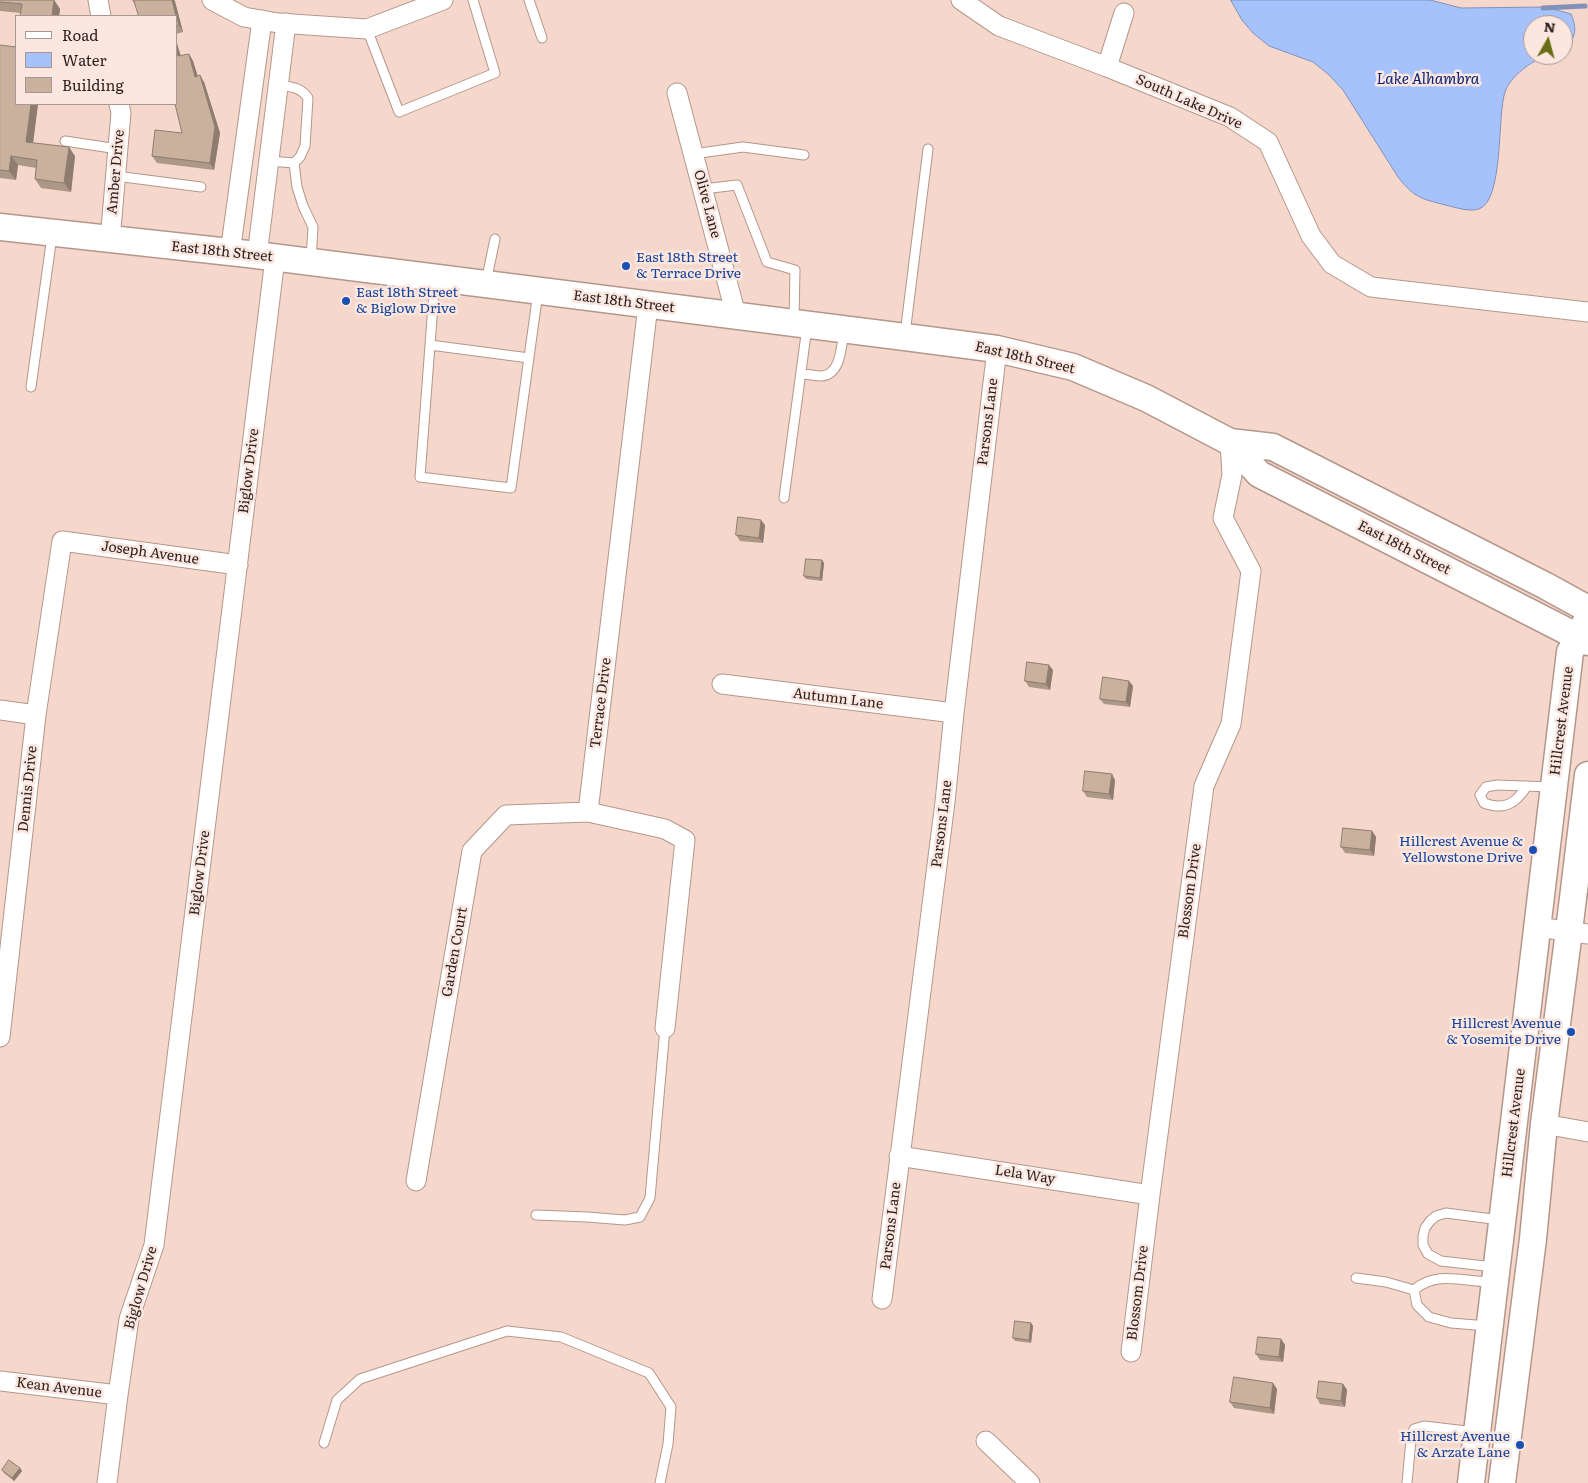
<!DOCTYPE html>
<style>
body{margin:0}
#map{position:relative;width:1588px;height:1483px;overflow:hidden;background:#f6d7cb;font-family:Literata,serif}
canvas{display:block}
.legend{position:absolute;left:15px;top:15px;width:162px;height:90px;box-sizing:border-box;background:#fbe7e0;border:1px solid #a79791;margin:0;padding:6px 9px;list-style:none;font-size:15px;color:#2a1e1a}
.legend li{display:flex;align-items:center;gap:10px;height:25px}
.legend b{width:25px;border:1px solid #a79791}
.north{position:absolute;left:1523px;top:15px;width:50px;height:50px;box-sizing:border-box;background:#fbe7e0;border:1px solid #a79791;border-radius:50%;rotate:7deg;font-size:14px;font-weight:700;line-height:20px;text-align:center;color:#2a1e1a}
.north::after{content:'';display:block;margin:auto;width:18px;height:22px;background:#676e14;clip-path:polygon(50% 0,100% 100%,50% 72%,0 100%)}
</style>
<div id="map">
<canvas width="1588" height="1483"></canvas>
<ul class="legend">
<li><b style="height:6px;background:#fff"></b>Road</li>
<li><b style="height:14px;background:#a6c2fd"></b>Water</li>
<li><b style="height:14px;background:#c9b19e"></b>Building</li>
</ul>
<div class="north">N</div>
</div>
<script>
const g = document.querySelector('canvas').getContext('2d');
g.lineJoin = 'round';
function fill(path, color) { g.fillStyle = color; g.fill(path, 'evenodd'); }
function stroke(path, color, width, dash) { g.strokeStyle = color; g.lineWidth = width; g.lineCap = dash ? 'butt' : 'round'; g.setLineDash(dash || []); g.stroke(path); }
function write(font, color, halo, rows, align = 'center') {
  g.font = font + ' Literata,serif'; g.lineWidth = 5; g.setLineDash([]); g.textBaseline = 'middle'; g.strokeStyle = halo; g.fillStyle = color; for (const [text, x, y, turn = 0] of rows) {
    g.save(); g.translate(x, y); g.rotate((+turn || 0) * Math.PI / 180); g.textAlign = isNaN(turn) ? turn : align; if (halo) g.strokeText(text, 0, 0); g.fillText(text, 0, 0); g.restore();
  }
}
const water = new Path2D(`
 M 1231,0 L 1430,0 L 1461,8 L 1546,7 L 1571,14 C 1577,28 1577,39 1563,48 L 1563,25 L 1533,25 L 1533,55 L 1547,55 C 1531,62 1511,75 1505,92 C 1497,116 1504,200 1479,209 C 1470,212 1458,208 1449,206 C 1423,199 1415,199 1398,177 L 1343,90 L 1328,74 L 1313,62 L 1269,46 L 1253,33 L 1242,20 Z`);
fill(water, '#a6c2fd');
stroke(water, '#8191b9', 1);
stroke(new Path2D(`
 M 1543,8 L 1585,6`), '#8191b9', 5);
const service = new Path2D(`
 M 529,0 L 542,38
 M 367,29 L 399,112 L 495,73 L 473,0
 M 65,141 L 118,149
 M 693,154 L 743,147 L 804,155
 M 269,161 L 294,163 L 300,157 L 305,146 L 308,98 C 301,87 291,87 278,85
 M 294,163 L 297,187 L 303,206 L 313,227 L 311,260
 M 116,176 L 201,187
 M 703,189 L 737,185 L 767,262 L 795,270 L 794,320
 M 435,279 L 420,477 L 511,488 L 538,292
 M 486,282 L 495,239
 M 905,334 L 928,149
 M 430,345 L 529,358
 M 801,374 C 808,374 815,376 822,376 C 841,374 841,347 844,332
 M 31,387 L 52,236
 M 784,498 L 807,327
 M 1527,786 C 1516,803 1505,811 1484,803 L 1480,795 L 1486,787 L 1497,785 L 1551,787
 M 536,1215 L 587,1217 L 625,1220 L 640,1217 L 650,1198 L 665,1028
 M 1494,1267 L 1441,1261 L 1428,1254 L 1423,1245 L 1423,1236 L 1425,1228 L 1430,1221 L 1436,1216 L 1446,1213 L 1500,1220
 M 1356,1278 L 1386,1282 L 1414,1290
 M 1488,1326 L 1451,1323 L 1429,1317 L 1417,1305 L 1414,1290 C 1436,1270 1465,1282 1492,1282
 M 324,1443 L 337,1400 L 360,1379 L 507,1331 L 561,1337 L 649,1373 L 671,1407 L 668,1444 L 660,1483
 M 1407,1483 L 1411,1440 L 1414,1429 L 1424,1426 L 1475,1432`);
const minor = new Path2D(`
 M 98,0 L 101,16
 M 212,0 L 244,17 L 278,23 L 367,29 L 443,0
 M 961,0 L 999,26 L 1107,67 L 1230,117 L 1268,142 L 1311,236 L 1332,264 L 1371,287 L 1588,312
 M 1107,67 L 1124,13
 M 677,93 L 736,315
 M 110,240 L 121,113 L 119,104
 M 230,253 L 262,20
 M 257,256 L 286,23
 M 648,305 L 588,812 L 665,829 L 685,840 L 665,1028
 M 722,684 L 954,713
 M 0,710 L 36,715
 M 1537,927 L 1588,934
 M 0,1037 L 36,715 L 62,541 L 238,565
 M 1544,1124 L 1588,1132
 M 899,1156 L 1150,1195
 M 416,1181 L 472,851 L 506,815 L 588,812
 M 882,1299 L 945,802 L 954,713 L 997,349
 M 1131,1352 L 1150,1195 L 1204,786 L 1231,724 L 1251,571 L 1223,518 L 1232,475 L 1230,442
 M 0,1381 L 118,1395
 M 986,1441 L 1030,1483
 M 107,1483 L 118,1395 L 129,1319 L 154,1245 L 275,258`);
const secondary = new Path2D(`
 M 0,227 L 248,254 L 905,337 L 997,349 L 1073,367 L 1146,398 L 1230,442 L 1273,447 L 1546,586 L 1588,609
 M 1230,442 L 1259,474 L 1588,642
 M 1471,1483 L 1570,652 L 1588,618
 M 1502,1483 L 1533,1239 L 1544,1124 L 1569,931 L 1588,775`);
stroke(service, '#b4978b', 11);
stroke(minor, '#b4978b', 21);
stroke(secondary, '#b4978b', 29);
stroke(service, '#fff', 9);
stroke(minor, '#fff', 19);
stroke(secondary, '#fff', 26);
fill(new Path2D(`
 M 0,0 L 54,0 L 60,9 L 59,16 L 20,16 L 21,13 L 0,11 Z
 M 132,0 L 174,0 L 183,32 L 176,34 L 176,16 L 136,6 Z
 M 0,45 L 16,104 L 38,104 L 33,143 L 75,156 L 71,192 L 41,188 L 35,179 L 36,168 L 18,165 L 16,180 L 0,178 Z
 M 189,54 L 193,61 L 197,76 L 204,82 L 220,133 L 214,170 L 157,163 L 152,156 L 182,133 L 181,56 Z
 M 765,525 L 763,543 L 740,541 L 736,535 Z
 M 822,560 L 824,563 L 822,581 L 806,579 L 804,576 Z
 M 1053,670 L 1050,690 L 1029,687 L 1025,681 Z
 M 1133,686 L 1130,707 L 1104,704 L 1100,699 Z
 M 1115,780 L 1113,800 L 1087,797 L 1083,791 Z
 M 1372,831 L 1376,837 L 1374,856 L 1345,853 L 1341,847 Z
 M 1031,1323 L 1033,1326 L 1031,1343 L 1015,1341 L 1013,1338 Z
 M 1281,1339 L 1285,1345 L 1283,1362 L 1260,1360 L 1256,1354 Z
 M 1343,1384 L 1347,1390 L 1345,1407 L 1320,1404 L 1317,1398 Z
 M 1277,1389 L 1274,1414 L 1234,1408 L 1230,1402 Z
 M 20,1468 L 22,1471 L 14,1481 L 4,1473 L 2,1470 Z`), '#ad9888');
fill(new Path2D(`
 M 54,0 L 60,9 L 59,16 L 52,16 Z
 M 172,0 L 174,0 L 175,1 L 183,32 L 179,25 Z
 M 176,40 L 183,63 L 178,56 L 176,50 Z
 M 189,54 L 193,61 L 200,83 L 195,77 Z
 M 200,75 L 204,82 L 220,133 L 214,170 L 210,163 Z
 M 31,104 L 38,104 L 32,151 L 26,142 Z
 M 69,147 L 75,156 L 71,192 L 64,183 Z
 M 11,156 L 18,165 L 16,180 L 9,171 Z
 M 761,520 L 765,525 L 763,543 L 759,538 Z
 M 822,560 L 824,563 L 822,581 L 820,578 Z
 M 1049,665 L 1053,670 L 1050,690 L 1046,684 Z
 M 1129,681 L 1133,686 L 1130,707 L 1126,702 Z
 M 1112,774 L 1115,780 L 1113,800 L 1109,794 Z
 M 1372,831 L 1376,837 L 1374,856 L 1370,850 Z
 M 1031,1323 L 1033,1326 L 1031,1343 L 1029,1340 Z
 M 1281,1339 L 1285,1345 L 1283,1362 L 1279,1357 Z
 M 1273,1383 L 1277,1389 L 1274,1414 L 1270,1408 Z
 M 1343,1384 L 1347,1390 L 1345,1407 L 1341,1401 Z
 M 20,1468 L 22,1471 L 14,1481 L 12,1478 Z`), '#8d7c6f');
const building = new Path2D(`
 M 0,0 L 54,0 L 52,16 L 20,16 L 22,4 L 0,2 Z
 M 134,0 L 172,0 L 176,16 L 139,16 Z
 M 176,16 L 179,25 L 176,26 Z
 M 0,45 L 16,47 L 16,104 L 31,104 L 26,142 L 69,147 L 64,183 L 35,179 L 37,160 L 11,156 L 9,171 L 0,170 Z
 M 176,50 L 178,56 L 189,54 L 195,77 L 200,75 L 215,127 L 210,163 L 152,156 L 155,130 L 182,133 L 175,104 L 176,104 Z
 M 738,517 L 761,520 L 759,538 L 736,535 Z
 M 806,559 L 822,560 L 820,578 L 804,576 Z
 M 1027,662 L 1049,665 L 1046,684 L 1025,681 Z
 M 1103,677 L 1129,681 L 1126,702 L 1100,699 Z
 M 1085,771 L 1112,774 L 1109,794 L 1083,791 Z
 M 1343,828 L 1372,831 L 1370,850 L 1341,847 Z
 M 1015,1321 L 1031,1323 L 1029,1340 L 1013,1338 Z
 M 1258,1337 L 1281,1339 L 1279,1357 L 1256,1354 Z
 M 1234,1377 L 1273,1383 L 1270,1408 L 1230,1402 Z
 M 1319,1381 L 1343,1384 L 1341,1401 L 1317,1398 Z
 M 9,1460 L 20,1468 L 12,1478 L 2,1470 Z`);
fill(building, '#c9b19e');
stroke(building, '#8d7c6f', 1);
for (const [x, y, r, color] of [
 [626,266,5,"#1a4fb4"],
 [346,301,5,"#1a4fb4"],
 [1533,850,5,"#1a4fb4"],
 [1571,1032,5,"#1a4fb4"],
 [1520,1445,5,"#1a4fb4"]
]) { const dot = new Path2D(); dot.arc(x, y, r, 0, 2 * Math.PI); g.fillStyle = color; g.fill(dot); stroke(dot, '#fbe7e0', 2); }
write('14px', '#2a1e1a', '#fbe7e0', [
 ["South Lake Drive",1189,102,24],
 ["Amber Drive",116,172,-85],
 ["Olive Lane",707,204,75],
 ["East 18th Street",222,252,6],
 ["East 18th Street",624,302,7],
 ["East 18th Street",1025,358,13],
 ["Parsons Lane",988,422,-83],
 ["Biglow Drive",249,471,-83],
 ["East 18th Street",1404,548,27],
 ["Joseph Avenue",150,553,8],
 ["Autumn Lane",838,699,7],
 ["Terrace Drive",601,703,-83],
 ["Hillcrest Avenue",1562,721,-83],
 ["Dennis Drive",28,789,-84],
 ["Parsons Lane",942,824,-83],
 ["Biglow Drive",200,873,-83],
 ["Blossom Drive",1190,891,-82],
 ["Garden Court",455,952,-80],
 ["Hillcrest Avenue",1514,1123,-83],
 ["Lela Way",1025,1175,9],
 ["Parsons Lane",891,1226,-83],
 ["Biglow Drive",141,1288,-74],
 ["Blossom Drive",1138,1293,-83],
 ["Kean Avenue",59,1388,7]
]);
write('14px', '#164399', '#fbe7e0', [
 ["East 18th Street",636,258,"left"],
 ["& Terrace Drive",636,274,"left"],
 ["East 18th Street",356,293,"left"],
 ["& Biglow Drive",356,309,"left"],
 ["Hillcrest Avenue &",1523,842],
 ["Yellowstone Drive",1523,858],
 ["Hillcrest Avenue",1561,1024],
 ["& Yosemite Drive",1561,1040],
 ["Hillcrest Avenue",1510,1437],
 ["& Arzate Lane",1510,1453]
], 'right');
write('italic 15px', '#092274', '#fbe7e0', [
 ["Lake Alhambra",1428,80]
]);
</script>
